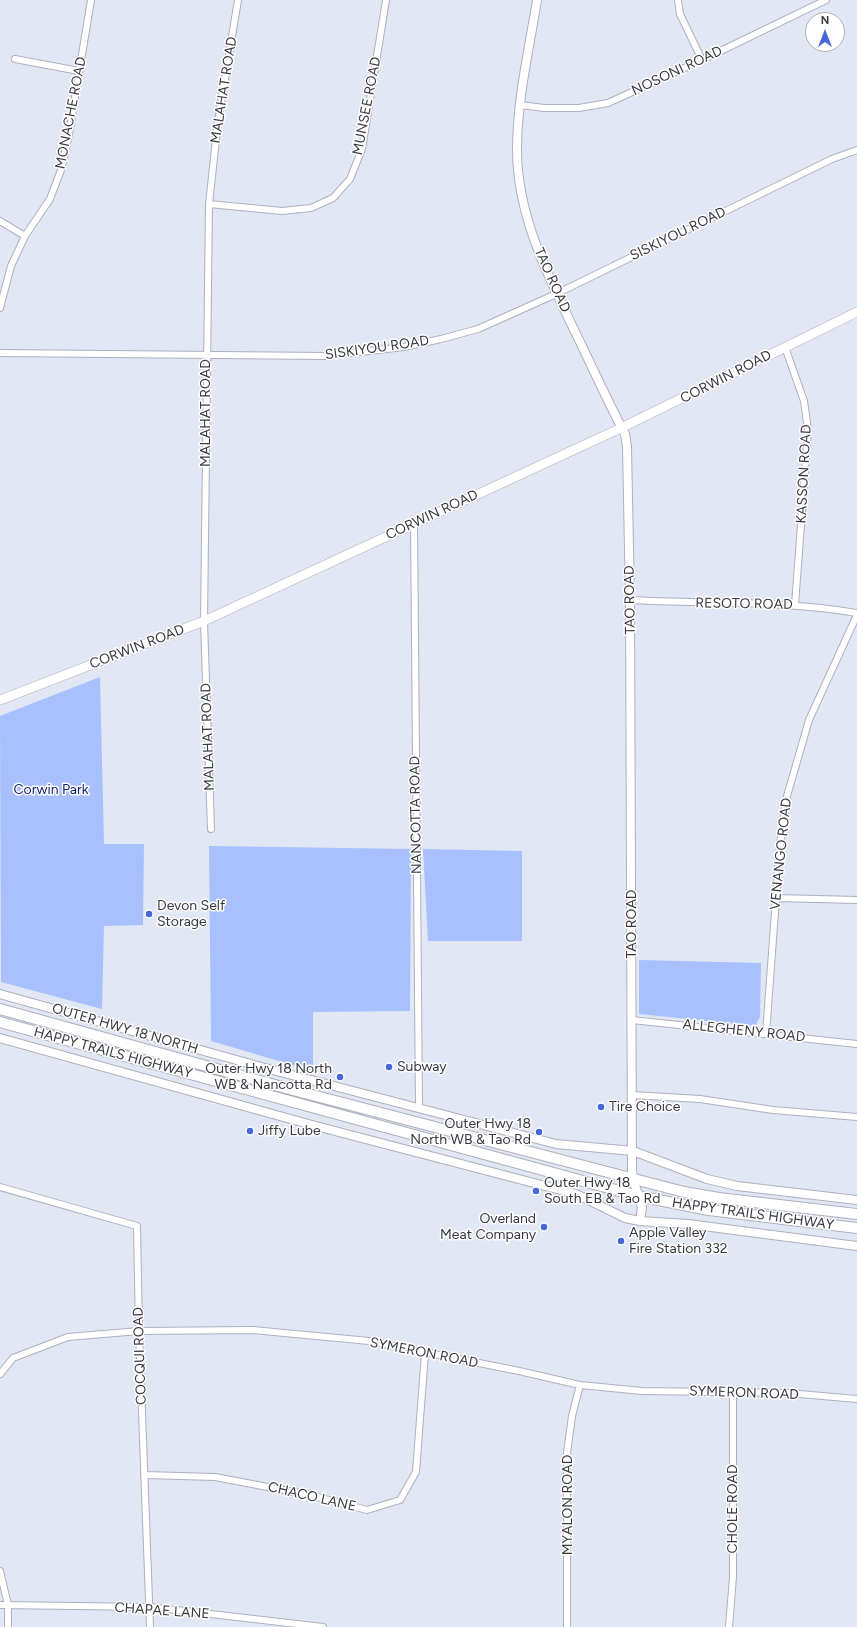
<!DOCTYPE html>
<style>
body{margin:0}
#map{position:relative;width:857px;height:1627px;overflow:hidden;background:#e1e7f4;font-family:Figtree,sans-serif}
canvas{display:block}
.north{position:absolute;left:805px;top:12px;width:40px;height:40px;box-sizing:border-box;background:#fff;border:1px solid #afb0b2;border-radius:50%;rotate:0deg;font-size:11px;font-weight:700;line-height:16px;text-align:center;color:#37393e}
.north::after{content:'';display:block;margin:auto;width:14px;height:18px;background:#4666d9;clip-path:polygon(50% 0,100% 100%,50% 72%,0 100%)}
</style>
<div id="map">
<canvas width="857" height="1627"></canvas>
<div class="north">N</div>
</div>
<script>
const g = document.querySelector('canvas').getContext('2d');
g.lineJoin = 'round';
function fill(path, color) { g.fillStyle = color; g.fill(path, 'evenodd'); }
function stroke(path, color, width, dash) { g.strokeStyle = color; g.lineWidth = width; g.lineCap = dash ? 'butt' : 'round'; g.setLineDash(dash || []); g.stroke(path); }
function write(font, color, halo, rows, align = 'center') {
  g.font = font + ' Figtree,sans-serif'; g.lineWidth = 3; g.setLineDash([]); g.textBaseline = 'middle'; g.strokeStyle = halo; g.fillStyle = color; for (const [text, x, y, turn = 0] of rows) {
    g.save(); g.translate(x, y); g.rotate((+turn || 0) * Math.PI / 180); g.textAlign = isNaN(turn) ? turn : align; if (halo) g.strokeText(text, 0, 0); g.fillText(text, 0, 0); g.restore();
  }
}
fill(new Path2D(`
 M 100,677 L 104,844 L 144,844 L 143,925 L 104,926 L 102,1009 L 1,982 L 0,716 Z
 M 209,846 L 411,849 L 410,1011 L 313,1012 L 313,1071 L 211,1041 Z
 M 423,849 L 522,851 L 522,941 L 428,941 Z
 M 639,960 L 761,963 L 760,1017 L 755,1026 L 639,1014 Z`), '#a8c0fd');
const minor = new Path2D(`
 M 678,0 L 680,14 L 702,60
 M 15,59 L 79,71
 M 520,105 L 544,108 L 579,108 L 608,103 L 702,60 L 826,0
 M 209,204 L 282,211 L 311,208 L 333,198 L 350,179 L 362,149 L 386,0
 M 0,221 L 25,236
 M 0,308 L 11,266 L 25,236 L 50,199 L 61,170 L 69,134 L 91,0
 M 785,347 L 804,401 L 808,430 L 795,605
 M 0,353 L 324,356 L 404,347 L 441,339 L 478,329 L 556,294 L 832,159 L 857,150
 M 414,523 L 419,1107
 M 630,600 C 706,604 783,600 857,613
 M 211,829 L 204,621 L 209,204 L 218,121 L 238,0
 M 776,898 L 857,900
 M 632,1020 L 857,1044
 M 766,1034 L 780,844 L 787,796 L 809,720 L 857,615
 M 632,1095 L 700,1099 L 773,1110 L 857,1117
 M 0,1187 L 137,1226 L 139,1331 L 150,1627
 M 0,1374 L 13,1358 L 68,1337 L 139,1331 L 253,1330 L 369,1341 L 519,1371 L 580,1385 L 642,1391 L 788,1393 L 857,1399
 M 144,1475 L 215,1477 L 310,1495 L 367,1510 L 400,1500 L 416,1472 L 425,1353
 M 0,1571 L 8,1605 L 8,1627
 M 0,1605 L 150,1607 L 323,1627
 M 567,1627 L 567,1453 L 572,1416 L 580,1385
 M 729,1627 L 733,1577 L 733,1391`);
const tertiary = new Path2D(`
 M 537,0 C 529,50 517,100 517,150 C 517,218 551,282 580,342 C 595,373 609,404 625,434 L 627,447 L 630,600 L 632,1169 L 633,1179 L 642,1207 L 640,1221
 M 0,994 L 265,1068 L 556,1144 L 633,1151 L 707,1179 L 737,1186 L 857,1200
 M 0,1038 L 312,1125 L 576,1194 L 625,1218 L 640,1221 L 688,1224 L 857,1246`);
const secondary = new Path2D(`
 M 0,700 L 204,621 L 621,428 L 857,312`);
const primary = new Path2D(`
 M 0,1009 L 293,1090 L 684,1192 L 719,1198 L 857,1214
 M 0,1022 L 638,1196 L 709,1210 L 857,1228`);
stroke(minor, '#acb1be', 8);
stroke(tertiary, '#acb1be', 10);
stroke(secondary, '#acb1be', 10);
stroke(primary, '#acb1be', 12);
stroke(minor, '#fff', 6);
stroke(tertiary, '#fff', 8);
stroke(secondary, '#fff', 9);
stroke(primary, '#fff', 10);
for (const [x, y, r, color] of [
 [149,914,4,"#4666d9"],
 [389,1067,4,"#4666d9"],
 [340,1077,4,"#4666d9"],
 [601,1107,4,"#4666d9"],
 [250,1131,4,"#4666d9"],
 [539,1132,4,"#4666d9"],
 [536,1191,4,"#4666d9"],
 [544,1227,4,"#4666d9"],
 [621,1241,4,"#4666d9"]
]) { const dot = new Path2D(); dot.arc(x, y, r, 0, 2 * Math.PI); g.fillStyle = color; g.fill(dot); stroke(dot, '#fff', 1.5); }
write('14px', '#37393e', '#fff', [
 ["NOSONI ROAD",677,71,-25],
 ["MALAHAT ROAD",224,90,-81],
 ["MUNSEE ROAD",367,106,-79],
 ["MONACHE ROAD",71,113,-79],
 ["SISKIYOU ROAD",678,234,-26],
 ["TAO ROAD",552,280,66],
 ["SISKIYOU ROAD",377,348,-8],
 ["CORWIN ROAD",726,377,-27],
 ["MALAHAT ROAD",206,413,-90],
 ["KASSON ROAD",804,474,-87],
 ["CORWIN ROAD",432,515,-25],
 ["TAO ROAD",630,600,-91],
 ["RESOTO ROAD",744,604,1],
 ["CORWIN ROAD",137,647,-21],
 ["MALAHAT ROAD",208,737,-92],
 ["NANCOTTA ROAD",416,815,-91],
 ["VENANGO ROAD",781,854,-84],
 ["TAO ROAD",632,924,-90],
 ["OUTER HWY 18 NORTH",125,1029,16],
 ["ALLEGHENY ROAD",744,1031,6],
 ["HAPPY TRAILS HIGHWAY",113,1053,15],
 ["HAPPY TRAILS HIGHWAY",753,1214,8],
 ["SYMERON ROAD",424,1353,11],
 ["COCQUI ROAD",140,1356,-92],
 ["SYMERON ROAD",744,1393,2],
 ["CHACO LANE",312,1497,13],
 ["MYALON ROAD",568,1505,-90],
 ["CHOLE ROAD",733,1509,-90],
 ["CHAPAE LANE",162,1611,4]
]);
write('14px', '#111f6c', '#fff', [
 ["Corwin Park",51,790]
]);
write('14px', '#37393e', '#fff', [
 ["Devon Self",157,906],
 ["Storage",157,922],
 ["Subway",397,1067],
 ["Outer Hwy 18 North",332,1069,"right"],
 ["WB & Nancotta Rd",332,1085,"right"],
 ["Tire Choice",609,1107],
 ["Outer Hwy 18",531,1124,"right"],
 ["North WB & Tao Rd",531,1140,"right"],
 ["Jiffy Lube",258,1131],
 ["Outer Hwy 18",544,1183],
 ["South EB & Tao Rd",544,1199],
 ["Overland",536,1219,"right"],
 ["Meat Company",536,1235,"right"],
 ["Apple Valley",629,1233],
 ["Fire Station 332",629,1249]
], 'left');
</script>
